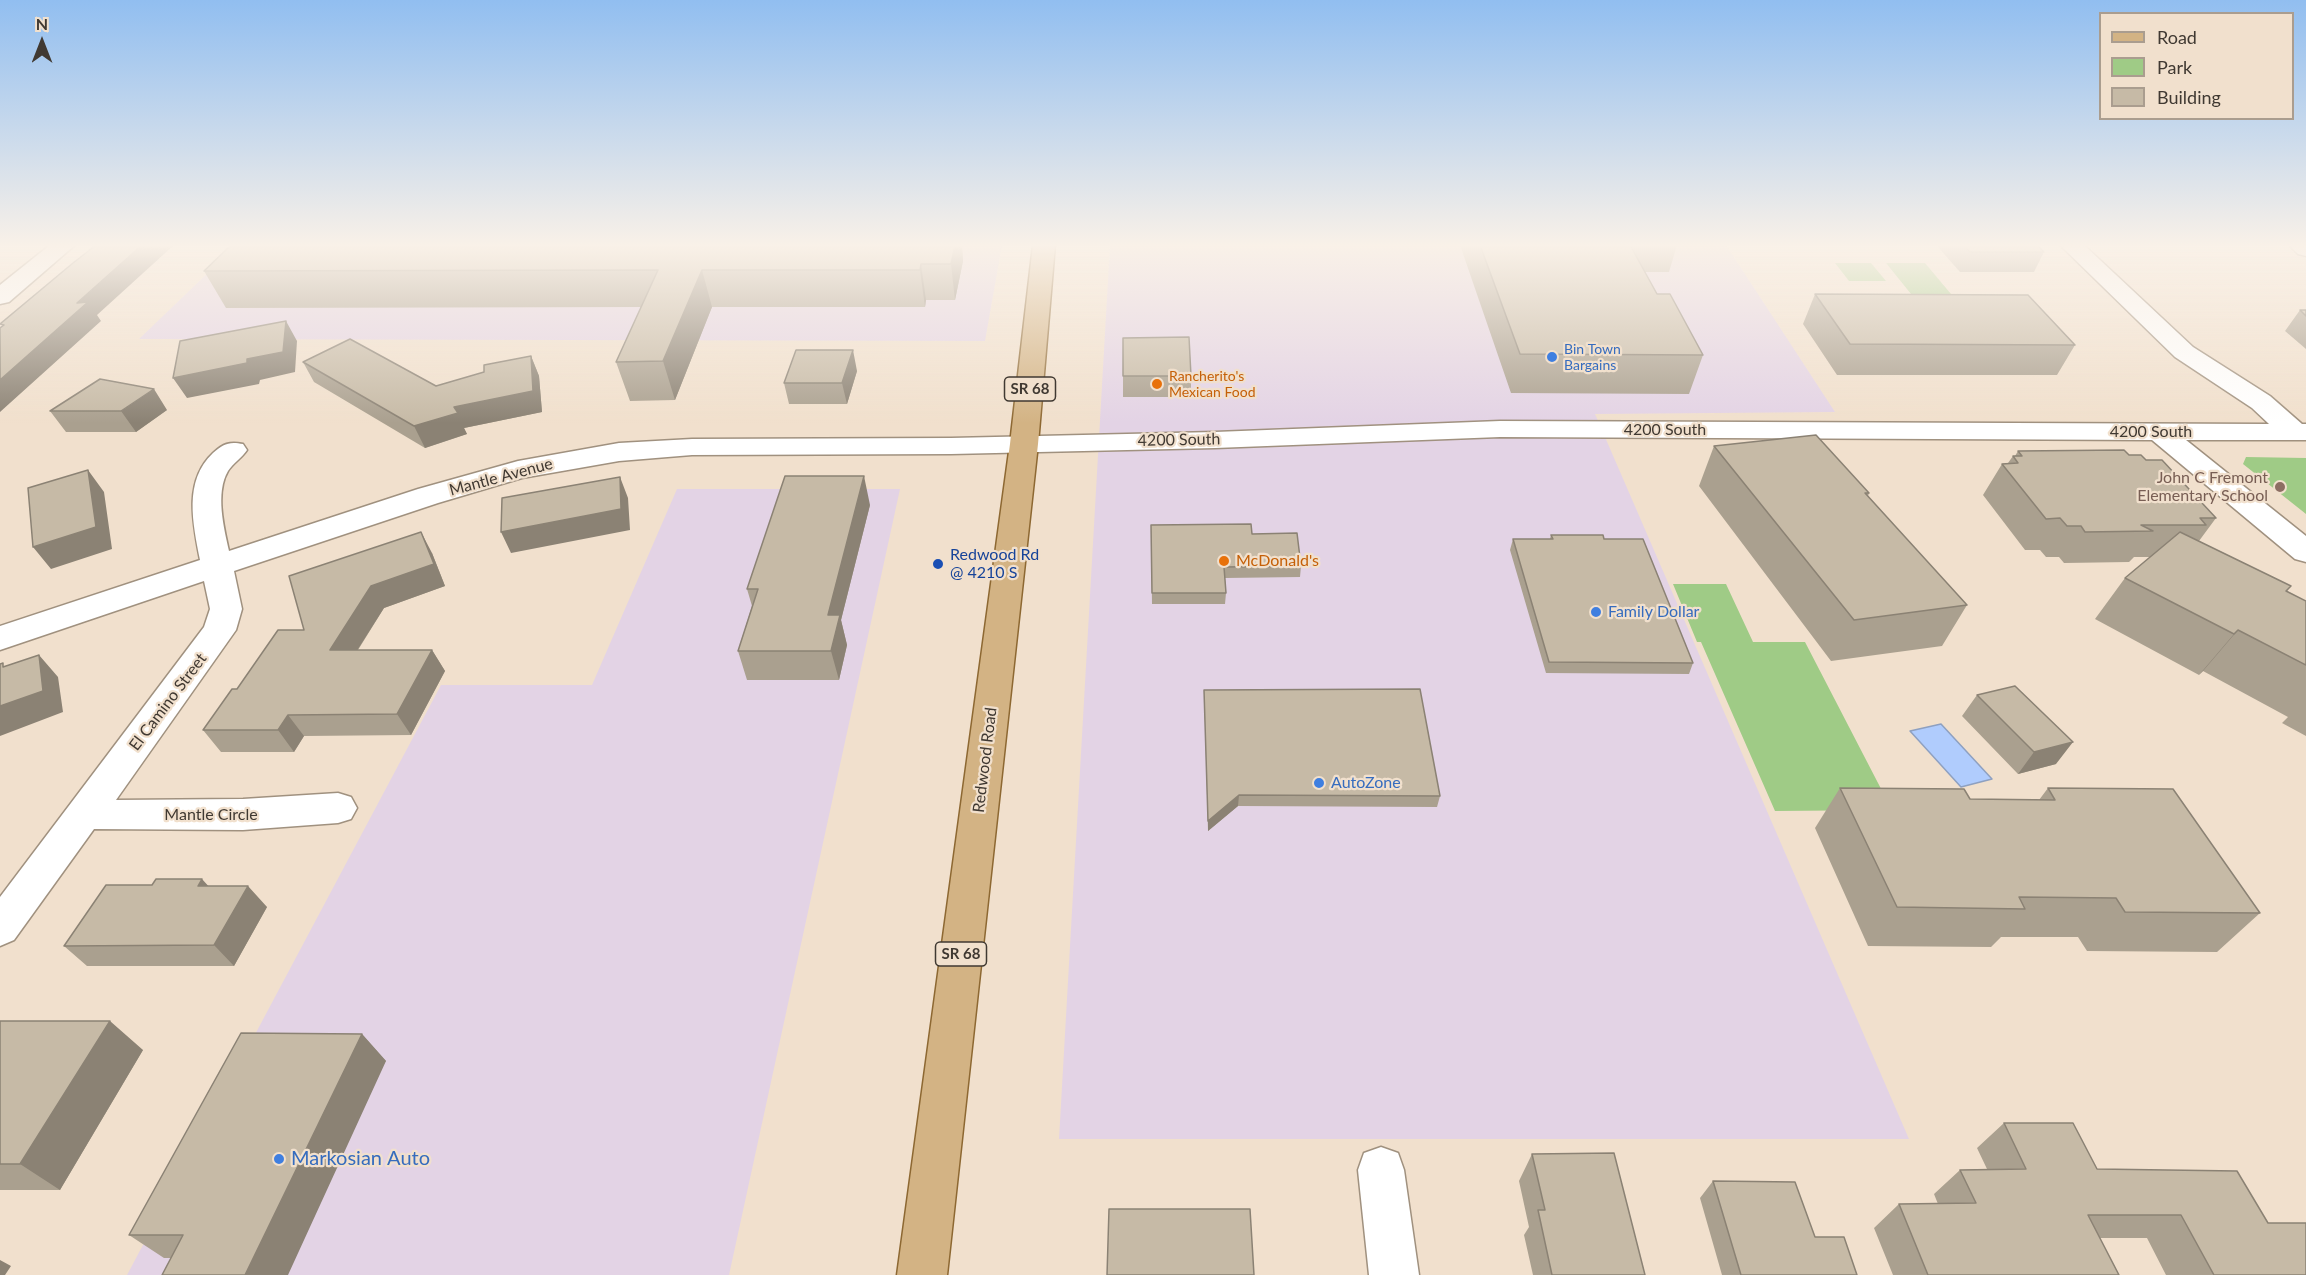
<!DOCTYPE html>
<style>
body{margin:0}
#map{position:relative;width:2306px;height:1275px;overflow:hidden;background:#f1e0cd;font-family:Lato,sans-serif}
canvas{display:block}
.legend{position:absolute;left:2099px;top:12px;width:195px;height:108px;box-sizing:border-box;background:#f1e0cd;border:2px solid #aa9d8f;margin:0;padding:8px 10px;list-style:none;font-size:18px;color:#403932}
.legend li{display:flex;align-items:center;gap:12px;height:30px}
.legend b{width:30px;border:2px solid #aa9d8f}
.north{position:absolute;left:12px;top:12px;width:60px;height:60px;-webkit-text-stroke:4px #f1e0cd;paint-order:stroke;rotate:0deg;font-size:16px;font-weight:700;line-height:24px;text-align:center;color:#403932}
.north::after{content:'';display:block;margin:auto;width:21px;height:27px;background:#403932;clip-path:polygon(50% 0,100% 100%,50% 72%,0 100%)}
</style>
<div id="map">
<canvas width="2306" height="1275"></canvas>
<ul class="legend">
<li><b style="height:8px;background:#d3b384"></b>Road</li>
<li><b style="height:16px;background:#9fcb86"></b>Park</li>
<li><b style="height:16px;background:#c6baa6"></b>Building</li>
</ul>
<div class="north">N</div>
</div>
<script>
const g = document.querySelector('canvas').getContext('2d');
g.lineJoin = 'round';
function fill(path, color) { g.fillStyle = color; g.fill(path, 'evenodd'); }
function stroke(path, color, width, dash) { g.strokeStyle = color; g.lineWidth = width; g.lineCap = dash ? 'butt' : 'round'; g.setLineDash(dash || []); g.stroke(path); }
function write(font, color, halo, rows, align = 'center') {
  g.font = font + ' Lato,sans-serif'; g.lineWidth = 4.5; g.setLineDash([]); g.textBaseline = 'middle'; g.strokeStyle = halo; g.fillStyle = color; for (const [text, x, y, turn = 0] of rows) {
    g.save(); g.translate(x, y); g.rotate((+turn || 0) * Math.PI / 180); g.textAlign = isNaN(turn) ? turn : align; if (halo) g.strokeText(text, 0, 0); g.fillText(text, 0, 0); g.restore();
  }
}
fill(new Path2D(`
 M 237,245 L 1002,245 L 985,341 L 139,339 Z
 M 1110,245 L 1726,245 L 1835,412 L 1595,414 L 1909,1139 L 1059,1139 Z
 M 677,489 L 900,489 L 729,1275 L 127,1275 L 441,685 L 592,685 Z`), '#e3d3e5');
fill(new Path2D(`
 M 1835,263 L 1871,263 L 1886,281 L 1849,281 Z
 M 1886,263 L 1925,263 L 1951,294 L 1911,294 Z
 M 2246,457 L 2306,458 L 2306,514 L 2243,464 Z
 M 1673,584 L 1726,584 L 1753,642 L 1805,642 L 1892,810 L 1775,811 L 1701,642 L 1697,642 Z`), '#9fcb86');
const water = new Path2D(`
 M 1941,724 L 1992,779 L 1961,787 L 1910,731 Z`);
fill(water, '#b0ccfd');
stroke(water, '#8ea0c0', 1.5);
const minor = new Path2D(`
 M 50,245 L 75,245 L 9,302 L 0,304 L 0,285 Z
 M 2060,245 L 2084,245 L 2193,347 L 2270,396 L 2302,424 L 2306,424 L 2306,440 L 2186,440 L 2306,536 L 2306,562 L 2295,559 L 2152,440 L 1500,437 L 1215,448 L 951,454 L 692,455 L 619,461 L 522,478 L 438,503 L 234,571 L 242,609 L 236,630 L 116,800 L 243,799 L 338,793 L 351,797 L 357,808 L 351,819 L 338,823 L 243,830 L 94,829 L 14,940 L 0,946 L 0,897 L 204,627 L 210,609 L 204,581 L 0,650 L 0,626 L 200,560 C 193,524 183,481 213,453 C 223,444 229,441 243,444 L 247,450 C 242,458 233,463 228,471 C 215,493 224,528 229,551 L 418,489 L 518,461 L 619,443 L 692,439 L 951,438 L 1215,432 L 1500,421 L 2269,424 L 2252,408 L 2175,357 Z
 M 2289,245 L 2306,245 L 2306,256 L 2298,254 Z
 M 1381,1147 L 1398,1153 L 1404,1170 L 1419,1275 L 1369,1275 L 1358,1170 L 1364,1153 Z`);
const major = new Path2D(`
 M 1033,245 L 1055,245 L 1038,444 L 947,1275 L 897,1275 L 1010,444 Z`);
stroke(minor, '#a0917f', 3);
stroke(major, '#8d6832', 3);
fill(minor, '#fff');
fill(major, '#d3b384');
fill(new Path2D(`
 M 231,245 L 962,245 L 963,261 L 955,300 L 926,300 L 925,307 L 712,307 L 675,400 L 630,401 L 616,362 L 641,307 L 226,308 L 204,271 Z
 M 1460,245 L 1677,245 L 1669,272 L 1645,272 L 1657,294 L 1703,355 L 1689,394 L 1511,393 Z
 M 1936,245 L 2037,245 L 2044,252 L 2034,272 L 1960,272 Z
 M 1815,294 L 2075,345 L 2057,375 L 1837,375 L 1803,324 Z
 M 2300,310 L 2306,310 L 2306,349 L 2285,331 Z
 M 531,356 L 539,376 L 542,412 L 464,428 L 467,434 L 425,448 L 314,382 L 303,362 L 436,386 L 484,372 Z
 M 857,371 L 847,404 L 789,404 L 784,383 Z
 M 1123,376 L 1191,376 L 1191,397 L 1123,397 Z
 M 167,410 L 136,432 L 66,432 L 50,411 Z
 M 1714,446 L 1869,493 L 1868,496 L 1967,605 L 1942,646 L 1831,661 L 1699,486 Z
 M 2018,451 L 2129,455 L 2146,460 L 2216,518 L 2199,541 L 2291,586 L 2287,591 L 2306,601 L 2306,736 L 2282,723 L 2288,717 L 2203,671 L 2199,675 L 2095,619 L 2125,578 L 2150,557 L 2134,557 L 2129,562 L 2064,563 L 2059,557 L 2046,557 L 2040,550 L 2025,550 L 1983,495 L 2002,464 L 2008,463 L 2013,456 L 2015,456 Z
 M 870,505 L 841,620 L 847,645 L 839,680 L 747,680 L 738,651 L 752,606 L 747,589 Z
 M 1151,525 L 1252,534 L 1301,566 L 1300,577 L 1225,578 L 1226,593 L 1225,604 L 1152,604 Z
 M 1551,535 L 1604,539 L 1693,663 L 1689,674 L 1546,673 L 1510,550 L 1513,539 L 1550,539 Z
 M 432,553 L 445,586 L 384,608 L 358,650 L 432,650 L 445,671 L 411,735 L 304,736 L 294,752 L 221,752 L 203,730 L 237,689 L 304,630 Z
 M 1204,690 L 1440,796 L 1437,807 L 1238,806 L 1208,831 Z
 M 1977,695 L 2056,764 L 2018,774 L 1962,716 Z
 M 1840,788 L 1970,799 L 2039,800 L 2048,788 L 2260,913 L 2217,952 L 2087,951 L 2078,937 L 2001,937 L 1991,947 L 1868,946 L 1815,828 Z
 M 152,885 L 209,886 L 267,907 L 234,966 L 87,966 L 64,946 Z
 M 0,1021 L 143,1050 L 60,1190 L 0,1190 Z
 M 362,1034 L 386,1061 L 171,1258 L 164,1258 L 129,1235 Z
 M 2004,1123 L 2097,1169 L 2268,1223 L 2306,1275 L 2166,1275 L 2147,1238 L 2100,1238 L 2119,1275 L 1893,1275 L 1874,1228 L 1899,1204 L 1938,1204 L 1934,1194 L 1960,1170 L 1987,1169 L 1977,1148 Z
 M 1532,1154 L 1645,1275 L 1533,1275 L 1524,1235 L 1529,1227 L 1519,1181 Z
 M 1713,1181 L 1857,1275 L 1722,1275 L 1700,1198 Z`), '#aaa08f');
fill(new Path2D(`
 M 142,245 L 174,245 L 97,315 L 101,321 L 0,412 L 0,380 L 77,303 Z
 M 955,245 L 962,245 L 963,261 L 955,300 L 951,264 Z
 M 921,264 L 926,300 L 925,307 L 920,270 Z
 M 702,270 L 712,307 L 675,400 L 663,361 Z
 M 286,321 L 297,341 L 295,372 L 260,380 L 259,384 L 187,398 L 173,378 L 247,359 Z
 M 853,350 L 857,371 L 847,404 L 842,383 Z
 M 531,356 L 539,376 L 542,412 L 464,428 L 467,434 L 425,448 L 414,426 L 454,407 Z
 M 154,389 L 167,410 L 136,432 L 121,411 Z
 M 88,470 L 104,492 L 112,549 L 51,569 L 33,547 Z
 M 864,476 L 870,505 L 841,620 L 847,645 L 839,680 L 831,651 L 828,615 Z
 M 620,477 L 628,498 L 630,530 L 511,553 L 501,532 Z
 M 421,532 L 432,553 L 445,586 L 384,608 L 344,671 L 330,650 L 371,586 Z
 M 2238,630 L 2203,671 L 2199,675 L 2234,634 Z
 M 432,650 L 445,671 L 411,735 L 397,714 Z
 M 39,655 L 58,677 L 63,712 L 0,736 L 0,706 Z
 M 288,715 L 304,736 L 294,752 L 278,730 Z
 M 2073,742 L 2056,764 L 2018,774 L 2034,752 Z
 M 1239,795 L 1238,806 L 1208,831 L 1208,821 Z
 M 202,879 L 221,900 L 198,886 Z
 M 248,886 L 267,907 L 234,966 L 214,945 Z
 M 110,1021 L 143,1050 L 60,1190 L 20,1164 Z
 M 362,1034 L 386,1061 L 288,1275 L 245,1275 Z
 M 0,1260 L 11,1266 L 5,1275 L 0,1275 Z`), '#8b8274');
const building = new Path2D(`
 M 96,245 L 142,245 L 77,303 L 88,302 L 0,380 L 0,328 L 4,325 L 0,324 L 73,263 Z
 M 231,245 L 955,245 L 951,264 L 921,264 L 920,270 L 702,270 L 663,361 L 616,362 L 658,270 L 204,271 Z
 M 1480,245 L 1630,245 L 1657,294 L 1670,294 L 1703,355 L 1520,354 Z
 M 1963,245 L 2037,245 L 2044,252 L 1970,252 Z
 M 1815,294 L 2028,295 L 2075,345 L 1850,344 Z
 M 2300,310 L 2306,310 L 2306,316 Z
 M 286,321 L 283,352 L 247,359 L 247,363 L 173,378 L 180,341 Z
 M 1189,337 L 1191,376 L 1123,376 L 1123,338 Z
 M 350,339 L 436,386 L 484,372 L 484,365 L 531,356 L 533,391 L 454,407 L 458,413 L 414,426 L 303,362 Z
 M 796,350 L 853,350 L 842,383 L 784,383 Z
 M 100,379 L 154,389 L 121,411 L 50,411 Z
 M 1816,435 L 1869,493 L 1865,493 L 1967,605 L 1854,620 L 1714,446 Z
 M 2124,450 L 2129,455 L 2141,455 L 2146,460 L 2162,460 L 2216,518 L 2200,518 L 2206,525 L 2141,525 L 2153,531 L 2085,532 L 2081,526 L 2067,526 L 2060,518 L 2046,519 L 2002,464 L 2018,463 L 2013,456 L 2022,456 L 2018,451 Z
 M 88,470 L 96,527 L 33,547 L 28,488 Z
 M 785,476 L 864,476 L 828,615 L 840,615 L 831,651 L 738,651 L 758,589 L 747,589 Z
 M 620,477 L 621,509 L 501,532 L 502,498 Z
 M 1251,524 L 1252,534 L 1297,533 L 1301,566 L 1224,567 L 1226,593 L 1152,593 L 1151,525 Z
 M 421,532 L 434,564 L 371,586 L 330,650 L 432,650 L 397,714 L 288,715 L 278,730 L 203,730 L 232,689 L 237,689 L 278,630 L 304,630 L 289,576 Z
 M 2180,532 L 2291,586 L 2286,591 L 2306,601 L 2306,665 L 2238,630 L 2234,634 L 2125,578 Z
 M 1551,535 L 1603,535 L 1604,539 L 1643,539 L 1693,663 L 1549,662 L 1513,539 L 1553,539 Z
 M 39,655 L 43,691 L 0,706 L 0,664 L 3,663 L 3,667 Z
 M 2015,686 L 2073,742 L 2034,752 L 1977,695 Z
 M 1420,689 L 1440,796 L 1239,795 L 1208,821 L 1204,690 Z
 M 1840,788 L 1964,789 L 1970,799 L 2055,800 L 2048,788 L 2173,789 L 2260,913 L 2125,912 L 2116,898 L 2019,897 L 2025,909 L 1897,907 Z
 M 156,879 L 202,879 L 198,886 L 248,886 L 214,945 L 64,946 L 106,885 L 152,885 Z
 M 0,1021 L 110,1021 L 20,1164 L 0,1164 Z
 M 241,1033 L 362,1034 L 245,1275 L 162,1275 L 183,1235 L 129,1235 Z
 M 2004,1123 L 2073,1123 L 2097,1169 L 2237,1171 L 2268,1223 L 2306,1223 L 2306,1275 L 2214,1275 L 2181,1215 L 2088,1215 L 2119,1275 L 1928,1275 L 1899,1204 L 1976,1203 L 1960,1170 L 2026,1169 Z
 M 1614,1153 L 1645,1275 L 1552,1275 L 1538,1210 L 1545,1210 L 1532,1154 Z
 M 1713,1181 L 1795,1182 L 1815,1237 L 1844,1237 L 1857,1275 L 1741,1275 Z
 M 1109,1209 L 1250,1209 L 1254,1275 L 1107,1275 Z`);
fill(building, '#c6baa6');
stroke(building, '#8b8274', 1.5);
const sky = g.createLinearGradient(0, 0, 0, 423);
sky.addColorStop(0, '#91bef0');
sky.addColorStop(0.58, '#f9f1e8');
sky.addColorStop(1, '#f9f1e800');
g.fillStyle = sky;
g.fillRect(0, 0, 2306, 423);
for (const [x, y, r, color] of [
 [1552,357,6,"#3f7fe0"],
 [1157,384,6,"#e8710a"],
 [2280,487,6,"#8d6e63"],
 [1224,561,6,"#e8710a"],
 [938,564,6,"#1a4fb4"],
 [1596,612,6,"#3f7fe0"],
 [1319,783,6,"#3f7fe0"],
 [279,1159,6,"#3f7fe0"]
]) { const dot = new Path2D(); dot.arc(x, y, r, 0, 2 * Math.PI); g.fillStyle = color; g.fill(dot); stroke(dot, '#f1e0cd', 2); }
write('14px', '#366cbe', '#f1e0cd', [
 ["Bin Town",1564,349],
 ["Bargains",1564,365]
], 'left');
write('14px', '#c56008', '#f1e0cd', [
 ["Rancherito's",1169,376],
 ["Mexican Food",1169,392]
], 'left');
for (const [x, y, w] of [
 [1030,389,51],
 [961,954,51]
]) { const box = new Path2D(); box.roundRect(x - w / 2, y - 12, w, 24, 4.5); g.fillStyle = '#f1e0cd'; g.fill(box); stroke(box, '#403932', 1.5); }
write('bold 15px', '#403932', null, [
 ["SR 68",1030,389],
 ["SR 68",961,954]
]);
write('16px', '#403932', '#f1e0cd', [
 ["4200 South",1665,430],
 ["4200 South",2151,432],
 ["4200 South",1179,440,-1],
 ["Mantle Avenue",501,477,-15],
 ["El Camino Street",168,702,-53],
 ["Redwood Road",985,760,-83],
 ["Mantle Circle",211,815]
]);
write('16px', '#785e54', '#f1e0cd', [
 ["John C Fremont",2268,478],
 ["Elementary School",2268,496]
], 'right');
write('16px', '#164399', '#f1e0cd', [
 ["Redwood Rd",950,555],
 ["@ 4210 S",950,573]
], 'left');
write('16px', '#c56008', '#f1e0cd', [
 ["McDonald's",1236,561]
], 'left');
write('16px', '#366cbe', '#f1e0cd', [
 ["Family Dollar",1608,612],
 ["AutoZone",1331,783]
], 'left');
write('20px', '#366cbe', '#f1e0cd', [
 ["Markosian Auto",291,1159]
], 'left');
</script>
